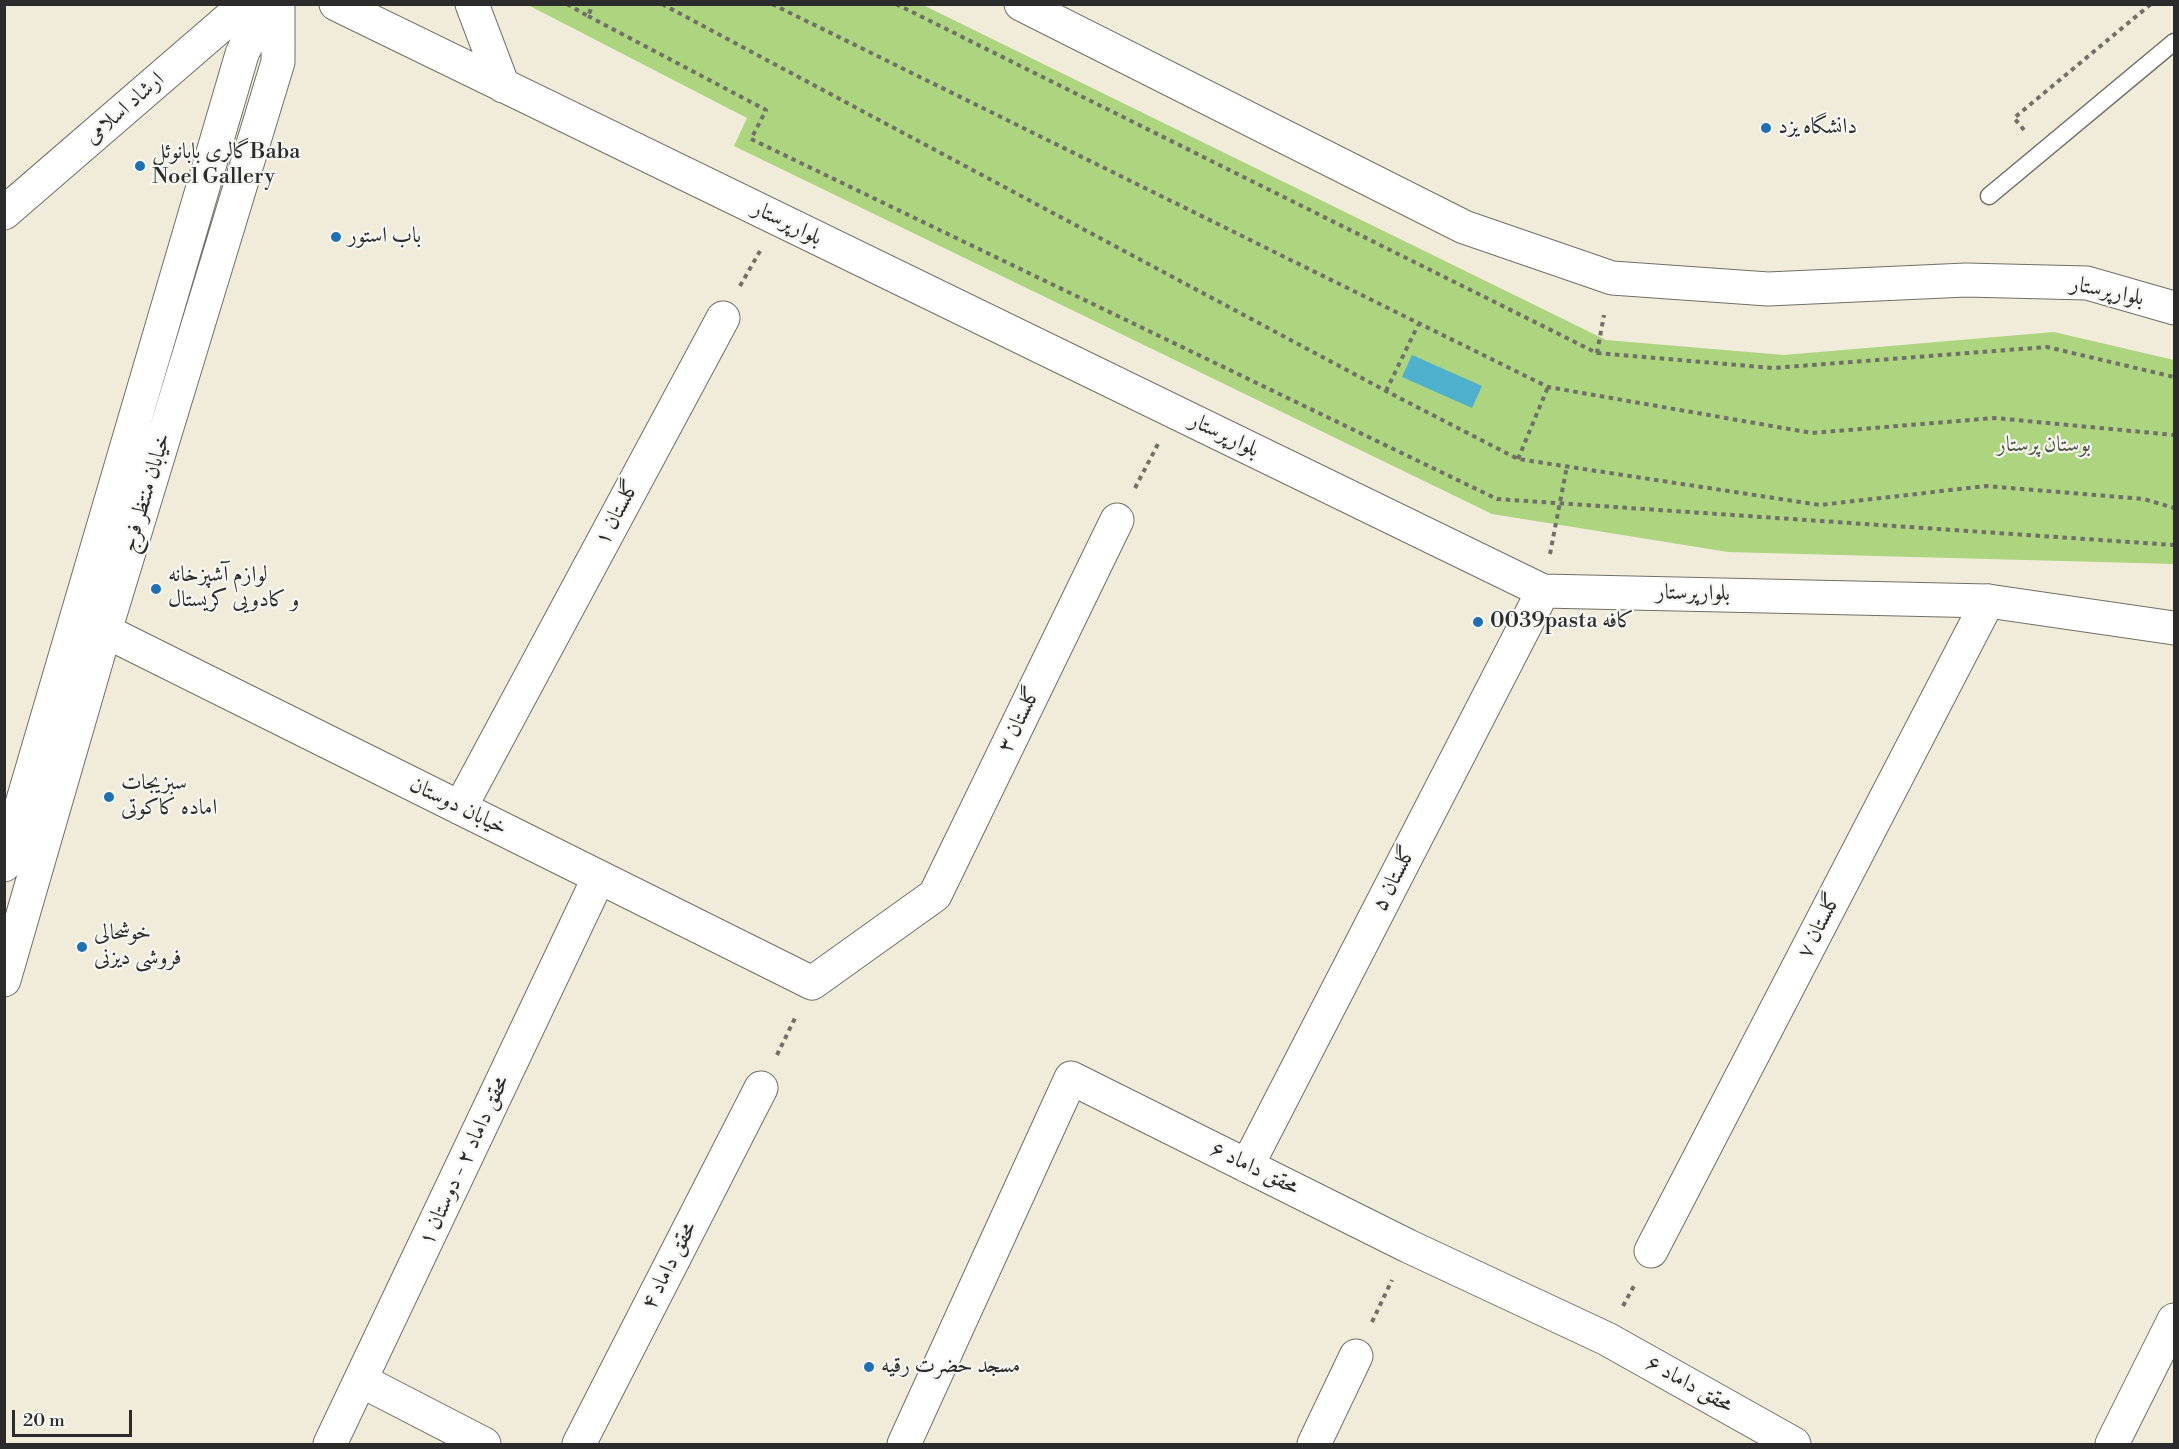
<!DOCTYPE html>
<meta charset="utf-8">
<style>
body{margin:0}
#map{position:relative;width:2179px;height:1449px;overflow:hidden;background:#f1ecd9;font-family:"Libre Bodoni",serif}
canvas{display:block}
.frame{position:absolute;inset:0;border:6px solid #2b2b2b;pointer-events:none}
.scale{position:absolute;left:12px;top:1410px;width:120px;height:27px;box-sizing:border-box;border:3px solid #2b2b2b;border-top:0;padding-left:8px;font-size:18px;line-height:21px;white-space:nowrap;color:#2b2b2b;-webkit-text-stroke:4px #f6f6f2;paint-order:stroke}
</style>
<div id="map">
<canvas width="2179" height="1449"></canvas>
<div class="frame"></div>
<div class="scale">20 m</div>
</div>
<script>
const g = document.querySelector('canvas').getContext('2d');
g.lineJoin = 'round';
function fill(path, color) { g.fillStyle = color; g.fill(path, 'evenodd'); }
function stroke(path, color, width, dash) { g.strokeStyle = color; g.lineWidth = width; g.lineCap = dash ? 'butt' : 'round'; g.setLineDash(dash || []); g.stroke(path); }
function write(font, color, halo, rows, align = 'center') {
  g.font = font + ' "Libre Bodoni",Amiri,serif'; g.lineWidth = 4.5; g.setLineDash([]); g.textBaseline = 'middle'; g.strokeStyle = halo; g.fillStyle = color; for (const [text, x, y, turn = 0] of rows) {
    g.save(); g.translate(x, y); g.rotate((+turn || 0) * Math.PI / 180); g.textAlign = isNaN(turn) ? turn : align; if (halo) g.strokeText(text, 0, 0); g.fillText(text, 0, 0); g.restore();
  }
}
fill(new Path2D(`
 M 528,5 L 923,5 L 1606,340 L 1784,355 L 2054,332 L 2174,360 L 2174,564 L 1728,552 L 1492,514 L 734,146 L 747,118 Z`), '#add47f');
fill(new Path2D(`
 M 1412,355 L 1482,386 L 1472,408 L 1402,377 Z`), '#4eb0cd');
const service = new Path2D(`
 M 1989,196 L 2174,42`);
const minor = new Path2D(`
 M 105,631 L 812,983 L 935,895 L 1117,520
 M 460,808 L 723,318
 M 1247,1166 L 1543,591
 M 1651,1251 L 1988,601
 M 362,1381 L 484,1444
 M 330,1444 L 599,877
 M 579,1444 L 761,1088
 M 904,1444 L 1071,1078 L 1408,1246 L 1607,1339 L 1794,1444
 M 1314,1444 L 1356,1356`);
const tertiary = new Path2D(`
 M 336,4 L 1543,591 L 1988,601 L 2174,628
 M 472,4 L 503,86
 M 1021,4 L 1464,227 L 1612,278 L 1768,289 L 1966,280 L 2087,283 L 2174,308
 M 4,213 L 246,4
 M 4,865 L 242,54 L 265,4
 M 4,980 L 105,631 L 278,62 L 278,4
 M 2112,1444 L 2174,1320`);
stroke(service, '#706f68', 19);
stroke(minor, '#706f68', 35);
stroke(tertiary, '#706f68', 35);
stroke(new Path2D(`
 M 567,4 L 588,16 L 593,4
 M 662,4 L 1386,391 L 1518,459 L 1820,505 L 1986,486 L 2144,499 L 2174,508
 M 772,4 L 1548,387 L 1812,433 L 1995,418 L 2174,435
 M 896,4 L 1597,353 L 1773,368 L 2047,347 L 2174,377
 M 588,16 L 766,110 L 751,139 L 1497,499 L 2174,545
 M 2024,130 L 2014,118 L 2151,4
 M 740,286 L 760,251
 M 1597,353 L 1604,315
 M 1386,391 L 1418,325
 M 1518,459 L 1548,387
 M 1135,488 L 1158,444
 M 1550,554 L 1567,466
 M 777,1055 L 796,1016
 M 1623,1306 L 1635,1284
 M 1372,1322 L 1392,1280`), '#706f68', 4, [4.5, 4.5]);
stroke(service, '#fff', 16);
stroke(minor, '#fff', 33);
stroke(tertiary, '#fff', 33);
for (const [x, y, r, color] of [
 [1766,128,6,"#1f6fb2"],
 [140,166,6,"#1f6fb2"],
 [336,237,6,"#1f6fb2"],
 [156,589,6,"#1f6fb2"],
 [1478,622,6,"#1f6fb2"],
 [109,797,6,"#1f6fb2"],
 [82,947,6,"#1f6fb2"],
 [869,1367,6,"#1f6fb2"]
]) { const dot = new Path2D(); dot.arc(x, y, r, 0, 2 * Math.PI); g.fillStyle = color; g.fill(dot); stroke(dot, '#f6f6f2', 2); }
write('22px', '#2b2b2b', '#f6f6f2', [
 ["ارشاد اسلامی",125,109,-41],
 ["بلوارپرستار",787,224,26],
 ["بلوارپرستار",2107,292,12],
 ["بلوارپرستار",1224,436,26],
 ["خیابان منتظر فرج",147,493,-73],
 ["گلستان ۱",618,513,-62],
 ["بلوارپرستار",1693,594,1],
 ["گلستان ۳",1020,720,-64],
 ["خیابان دوستان",458,807,26],
 ["گلستان ۵",1395,879,-63],
 ["گلستان ۷",1820,926,-63],
 ["محقق داماد ۲ - دوستان ۱",465,1161,-65],
 ["محقق داماد ۶",1254,1169,26],
 ["محقق داماد ۴",670,1266,-63],
 ["محقق داماد ۶",1689,1385,29]
]);
write('22px', '#2b2b2b', '#f6f6f2', [
 ["دانشگاه یزد",1778,128],
 ["گالری بابانوئلBaba",152,153],
 ["Noel Gallery",152,178],
 ["باب استور",348,237],
 ["لوازم آشپزخانه",168,576],
 ["و کادویی کریستال",168,601],
 ["0039pasta کافه",1490,622],
 ["سبزیجات",121,784],
 ["اماده کاکوتی",121,809],
 ["خوشحالی",94,934],
 ["فروشی دیزنی",94,959],
 ["مسجد حضرت رقیه",881,1367]
], 'left');
write('22px', '#4c5540', '#f6f6f2', [
 ["بوستان پرستار",2044,446]
]);
</script>
